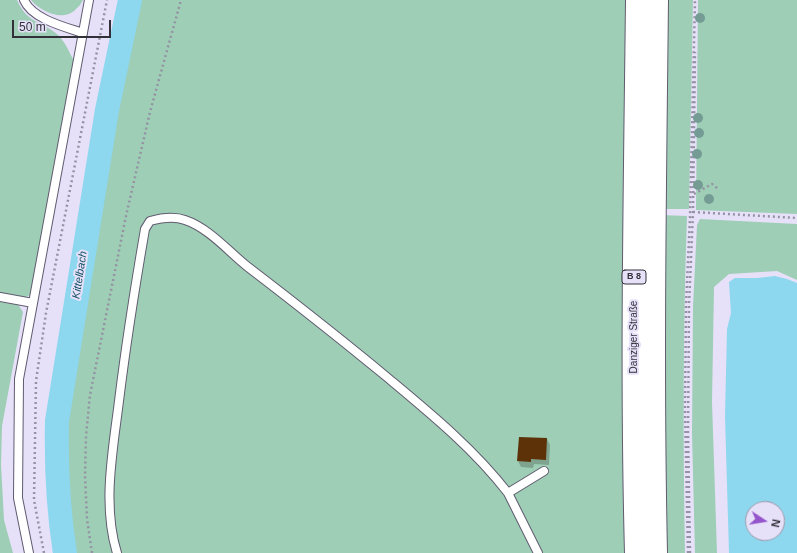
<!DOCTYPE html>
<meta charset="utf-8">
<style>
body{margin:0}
#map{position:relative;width:797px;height:553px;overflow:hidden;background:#e6e1f9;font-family:Helvetica,sans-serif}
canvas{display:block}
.north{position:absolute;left:745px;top:501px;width:40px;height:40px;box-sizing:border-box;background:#e6e1f9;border:1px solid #9e9aac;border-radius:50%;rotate:102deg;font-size:11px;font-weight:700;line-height:16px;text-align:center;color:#323039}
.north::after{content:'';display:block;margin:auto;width:14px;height:18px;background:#9555cb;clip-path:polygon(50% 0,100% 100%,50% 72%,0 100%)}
.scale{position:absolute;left:12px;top:20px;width:99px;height:18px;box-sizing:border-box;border:2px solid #323039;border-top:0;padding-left:5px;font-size:12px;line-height:14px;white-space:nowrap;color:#323039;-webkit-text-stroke:3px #e6e1f9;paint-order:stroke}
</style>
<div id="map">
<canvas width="797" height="553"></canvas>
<div class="north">N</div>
<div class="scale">50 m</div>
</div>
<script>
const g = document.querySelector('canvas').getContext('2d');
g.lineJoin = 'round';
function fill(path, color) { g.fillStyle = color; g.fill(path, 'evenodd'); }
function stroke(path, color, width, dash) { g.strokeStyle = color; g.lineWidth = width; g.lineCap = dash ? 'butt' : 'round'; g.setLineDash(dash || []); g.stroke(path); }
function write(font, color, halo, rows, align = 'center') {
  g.font = font + ' Helvetica,sans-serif'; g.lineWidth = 4; g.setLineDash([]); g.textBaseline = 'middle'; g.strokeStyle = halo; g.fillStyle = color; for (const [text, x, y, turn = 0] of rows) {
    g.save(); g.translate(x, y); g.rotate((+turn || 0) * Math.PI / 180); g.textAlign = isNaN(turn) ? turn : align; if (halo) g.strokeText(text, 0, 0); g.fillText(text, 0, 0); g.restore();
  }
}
fill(new Path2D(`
 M 0,0 L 17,0 C 27,23 41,21 57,34 C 65,41 69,52 74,61 L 30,295 L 22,299 L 0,295 Z
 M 31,0 L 83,0 C 81,3 80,6 77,8 C 65,23 41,12 31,0 Z
 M 138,0 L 628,0 L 627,553 L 72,553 L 61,428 L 79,322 Z
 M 665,0 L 693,0 L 689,209 L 662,209 Z
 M 698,0 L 797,0 L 797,214 L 696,210 Z
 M 660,215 L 687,216 C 683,328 683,440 685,553 L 662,553 Z
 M 700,219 L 797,224 L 797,280 L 777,271 L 729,274 L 714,287 L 712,402 L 717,553 L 695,553 L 692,433 L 693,307 L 697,225 Z
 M 0,300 L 17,303 L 23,312 L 2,426 L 1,465 L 4,520 L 13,553 L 0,553 Z`), '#9eceb5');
fill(new Path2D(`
 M 775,276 L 787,279 L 797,283 L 797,553 L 729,553 L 725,416 L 727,329 L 731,313 L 729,282 L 735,278 L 757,278 ZM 753,509 L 777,509 L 777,533 L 753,533 Z`), '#8dd7ef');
fill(new Path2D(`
 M 520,438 L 547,439 L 550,445 L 549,465 L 534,464 L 533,468 L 521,467 L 518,461 Z`), '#0003');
stroke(new Path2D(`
 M 65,553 C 58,509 56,466 57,421 L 107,110 L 130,0`), '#8dd7ef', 24);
fill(new Path2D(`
 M 519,437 L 547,438 L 546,460 L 531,459 L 531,462 L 517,461 Z`), '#5d3208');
const service = new Path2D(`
 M 24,0 C 32,19 65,27 83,33
 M 0,297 L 33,303
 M 29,553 L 18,498 L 19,379 L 89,0
 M 117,553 C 102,505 113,450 119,401 C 126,344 135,287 145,229 L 150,221 C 161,218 174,216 185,220 C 209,228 229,252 248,267 C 295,303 342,340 388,378 C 430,413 474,449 508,493
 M 538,553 L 508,493 L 544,471`);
const trunk = new Path2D(`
 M 636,553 C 631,369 635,184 637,0
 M 656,553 C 652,369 655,184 657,0`);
stroke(service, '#605b6f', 10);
stroke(trunk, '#605b6f', 24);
stroke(new Path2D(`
 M 694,194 L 712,184 L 717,188
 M 693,212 L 797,218
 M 44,553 L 34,500 L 36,381 L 46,313 L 107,0
 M 92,553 L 87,519 L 85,475 L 86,436 L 90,395 L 126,216 L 150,112 L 181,0
 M 688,553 L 685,409 L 686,305 L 690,217 L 695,0
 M 690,553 L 688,432 L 689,305 L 693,212 L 695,52`), '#9592a3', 2.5, [2, 3]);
stroke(service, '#fff', 8);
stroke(trunk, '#fff', 22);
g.fillStyle = '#749c95';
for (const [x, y] of [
 [700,18],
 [698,118],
 [699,133],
 [697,154],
 [698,185],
 [709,199]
]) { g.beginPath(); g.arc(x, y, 5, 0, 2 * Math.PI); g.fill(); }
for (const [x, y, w] of [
 [634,277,24]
]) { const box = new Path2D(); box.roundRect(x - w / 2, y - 7, w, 14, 3); g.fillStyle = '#e6e1f9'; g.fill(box); stroke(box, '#323039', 1); }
write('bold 9px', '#323039', null, [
 ["B 8",634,277]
]);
write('10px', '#323039', '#e6e1f9', [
 ["Danziger Straße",634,337,-90]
]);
write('italic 11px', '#165365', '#e6e1f9', [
 ["Kittelbach",80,275,-81]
]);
</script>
